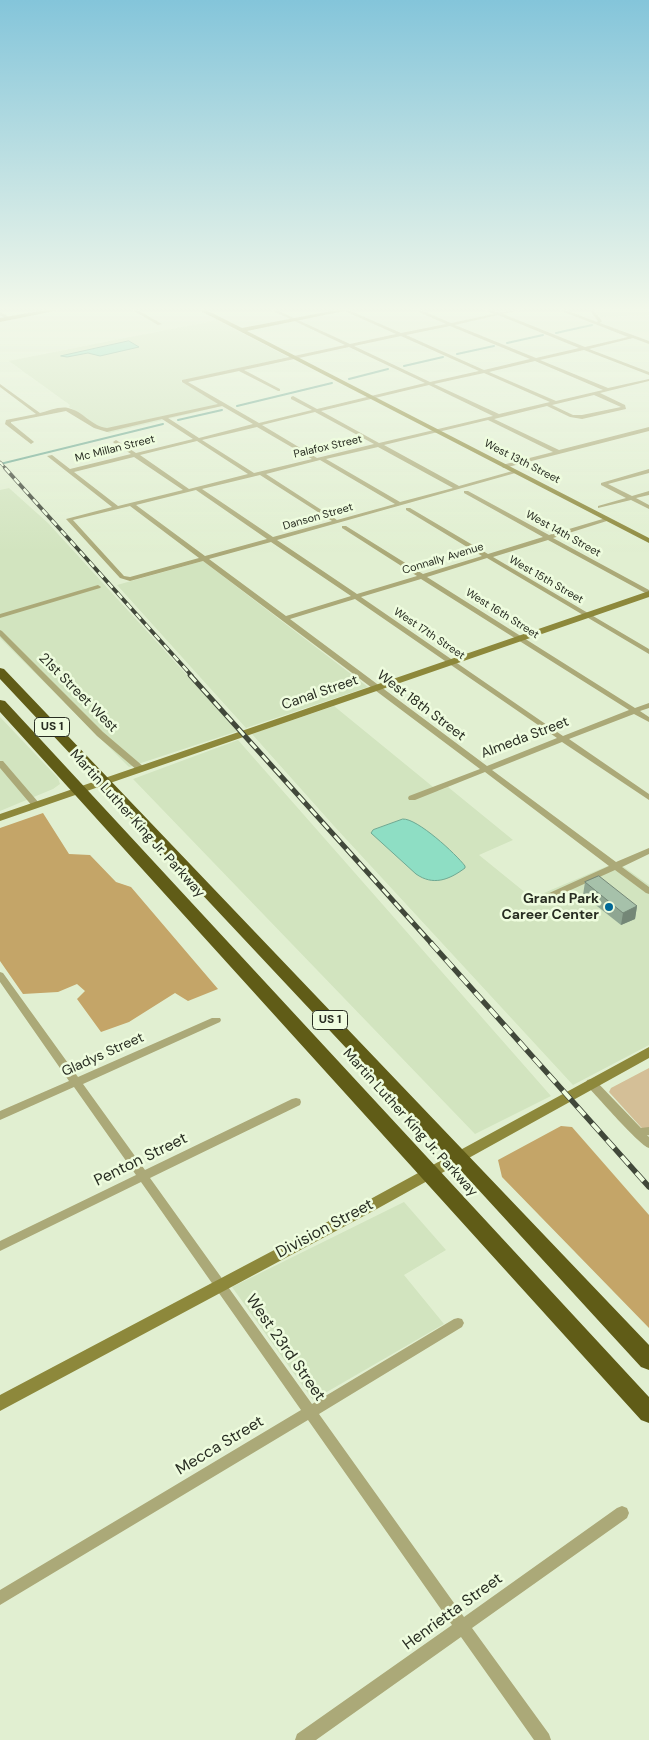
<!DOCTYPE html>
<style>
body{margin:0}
canvas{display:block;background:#e1efd1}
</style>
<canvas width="649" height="1740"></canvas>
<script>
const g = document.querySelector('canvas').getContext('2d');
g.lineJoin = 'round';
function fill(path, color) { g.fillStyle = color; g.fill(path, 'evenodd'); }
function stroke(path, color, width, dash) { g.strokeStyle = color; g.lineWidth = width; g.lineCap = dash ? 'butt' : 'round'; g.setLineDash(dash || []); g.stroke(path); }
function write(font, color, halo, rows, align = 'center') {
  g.font = font + ' "DM Sans",sans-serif'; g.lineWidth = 5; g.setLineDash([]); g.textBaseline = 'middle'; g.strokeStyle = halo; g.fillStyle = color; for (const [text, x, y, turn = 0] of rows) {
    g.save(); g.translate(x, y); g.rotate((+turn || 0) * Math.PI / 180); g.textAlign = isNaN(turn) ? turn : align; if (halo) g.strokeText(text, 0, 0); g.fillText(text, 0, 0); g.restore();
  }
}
fill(new Path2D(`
 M 593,308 L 648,308 L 649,315 L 601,317 Z
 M 217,320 L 288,357 L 180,381 L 223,406 L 109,433 L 69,407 L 70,405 L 9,361 Z
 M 9,488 L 48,523 L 238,731 L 129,767 L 0,638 L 0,490 Z
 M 203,561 L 368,687 L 246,728 L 117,585 Z
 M 334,706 L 438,791 L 448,787 L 513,840 L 479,855 L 532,898 L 617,862 L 649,885 L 649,1045 L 573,1085 L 334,826 L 252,734 Z
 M 0,717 L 58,778 L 60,784 L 53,789 L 0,811 Z
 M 238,740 L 551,1096 L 475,1134 L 133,779 Z
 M 404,1202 L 446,1250 L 404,1275 L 444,1324 L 313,1400 L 232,1287 Z`), '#d2e4bf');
fill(new Path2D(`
 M 649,1068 L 649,1136 L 609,1092 L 611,1088 Z`), '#d4bf97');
fill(new Path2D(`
 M 43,813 L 69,854 L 90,855 L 116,882 L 131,887 L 218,989 L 188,1001 L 175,993 L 129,1022 L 101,1032 L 77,999 L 85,991 L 77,984 L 58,992 L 23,994 L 0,961 L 0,828 Z
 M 561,1126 L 572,1127 L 649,1215 L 649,1328 L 502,1177 L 498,1160 Z`), '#c4a568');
const water = new Path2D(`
 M 129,341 L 139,347 L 100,356 L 88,353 L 67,357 L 61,356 Z
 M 403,819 C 417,818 456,854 465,866 L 465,868 C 449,880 433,886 416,874 L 371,833 L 373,830 Z`);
fill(water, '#8edec4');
stroke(water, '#6fa993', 1);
stroke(new Path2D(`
 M 556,333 L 592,325
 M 507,343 L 543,335
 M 457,354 L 494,346
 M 404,366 L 443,357
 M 349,379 L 388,369
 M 237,406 L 332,383
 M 178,420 L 222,410
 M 0,464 L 163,424`), '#6fa993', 2);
fill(new Path2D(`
 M 129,308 L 134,308 L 162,324 L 158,325 Z
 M 267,308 L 272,308 L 350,344 L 396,334 L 338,308 L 344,308 L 401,333 L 446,324 L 410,308 L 416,308 L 451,323 L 494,314 L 481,308 C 488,308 494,313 501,312 C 510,312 519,308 529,308 L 503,314 L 585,347 L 628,337 L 554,308 L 560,308 L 597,322 L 598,321 L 588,308 L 592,308 L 602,321 L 600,323 L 649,341 L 649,344 L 633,338 L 589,349 L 649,372 L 649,375 L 584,350 L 540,360 L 608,388 L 649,379 L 649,381 L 600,393 L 625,405 L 626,409 L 582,419 L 570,417 L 547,406 L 494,419 L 559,450 L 649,427 L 649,431 L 504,468 L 502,467 L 502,465 L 553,452 L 488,420 L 384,445 L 459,486 L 516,470 L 519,472 L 277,540 L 357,594 L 417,576 L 342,528 L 342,526 L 346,526 L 423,574 L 482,556 L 406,510 L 406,508 L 410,508 L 488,554 L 543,537 L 464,493 L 464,491 L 468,491 L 549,535 L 606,518 L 610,518 L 610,520 L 553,538 L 649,590 L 649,595 L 548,540 L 493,557 L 649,649 L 649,654 L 487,558 L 427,577 L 635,708 L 649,703 L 649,708 L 640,711 L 649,717 L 649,722 L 634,714 L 569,739 L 649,794 L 649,800 L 562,742 L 492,770 L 616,862 L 649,848 L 649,854 L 622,867 L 649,887 L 649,894 L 646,893 L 615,870 L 542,903 L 536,903 L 535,901 L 536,899 L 609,866 L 485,772 L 415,800 L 409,800 L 408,798 L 409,796 L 480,769 L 203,561 L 130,581 L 120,578 L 66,519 L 112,507 L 47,456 L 52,455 L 70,469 L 131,454 L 114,443 L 113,442 L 116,440 L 136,453 L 193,439 L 162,419 L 107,432 L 94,428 L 66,411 L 11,422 L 11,423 L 33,441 L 34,442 L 31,444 L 5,424 L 6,420 L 36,414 L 0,387 L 0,384 L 40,413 C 48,411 60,406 68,408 C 83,411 91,426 107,428 L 218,404 L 182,382 L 182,380 L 345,345 ZM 498,315 L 579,348 L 536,358 L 455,325 ZM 450,326 L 530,359 L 484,370 L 406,335 ZM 401,336 L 479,371 L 430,382 L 354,346 ZM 349,347 L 425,383 L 317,409 L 293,396 L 291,397 L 291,399 L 312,410 L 259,423 L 188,382 L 239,371 L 278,391 L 280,391 L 280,389 L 244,370 ZM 535,361 L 603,390 L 556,401 L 489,372 ZM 484,373 L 550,402 L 499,414 L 434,384 ZM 429,385 L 493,416 L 379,443 L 321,411 ZM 594,395 L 621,407 L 582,415 L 573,415 L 552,405 ZM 222,406 L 253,424 L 199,438 L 168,418 ZM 315,412 L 374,444 L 317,458 L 262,425 ZM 257,427 L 312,459 L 254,473 L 202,440 ZM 197,441 L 248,474 L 189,489 L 140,455 ZM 378,447 L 453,488 L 400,502 L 326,459 ZM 134,457 L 183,490 L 118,506 L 74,472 ZM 320,460 L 395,504 L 337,520 L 266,474 ZM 260,475 L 332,521 L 273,537 L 202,489 ZM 196,490 L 267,539 L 205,556 L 136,505 ZM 130,506 L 199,558 L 130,577 L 124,576 L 73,520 ZM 271,542 L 351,596 L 286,616 L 209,559 ZM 421,579 L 629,710 L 563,736 L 361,597 ZM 355,599 L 557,738 L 487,766 L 290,619 Z
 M 0,312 L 11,318 L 11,320 L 7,320 L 0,315 Z
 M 649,469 L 649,473 L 608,484 L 632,496 L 649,491 L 649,495 L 636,498 L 649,505 L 649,509 L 631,500 L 598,508 L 598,506 L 626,498 L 601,485 L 601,483 Z
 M 98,585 L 101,587 L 100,588 L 0,618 L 0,614 Z
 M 0,630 L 2,631 L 103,732 L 144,767 L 145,769 L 144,771 L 138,771 L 97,736 L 0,636 Z
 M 0,761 L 3,761 L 39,803 L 40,805 L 39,807 L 33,807 L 0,768 Z
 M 0,972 L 3,973 L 78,1077 L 212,1018 L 220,1018 L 221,1020 L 220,1022 L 83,1084 L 145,1170 L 292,1099 L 296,1098 L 300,1099 L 301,1102 L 300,1105 L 150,1178 L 312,1404 L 454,1319 L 458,1318 L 462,1319 L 464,1323 L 462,1327 L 319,1414 L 464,1617 L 617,1508 L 622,1506 L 627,1508 L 629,1513 L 627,1518 L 472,1628 L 549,1734 L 551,1740 L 534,1740 L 461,1637 L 316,1740 L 295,1740 L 297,1734 L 452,1625 L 308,1420 L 0,1605 L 0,1590 L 301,1410 L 141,1182 L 0,1251 L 0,1241 L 136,1175 L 74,1087 L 0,1120 L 0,1111 L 69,1081 L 0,982 Z
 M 591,1079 L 595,1080 L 641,1128 L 649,1127 L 649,1135 L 647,1135 L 649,1137 L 649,1148 C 639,1145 597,1096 587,1086 L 586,1083 L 587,1080 Z`), '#aba978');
fill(new Path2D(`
 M 57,308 L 69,308 L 0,322 L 0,318 Z
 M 195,308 L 202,308 L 242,328 L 347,308 L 358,308 L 247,331 L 649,538 L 649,543 Z
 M 649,591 L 649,597 L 0,821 L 0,814 Z
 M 649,1047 L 649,1058 L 375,1210 L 0,1411 L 0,1395 L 365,1202 Z`), '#8d883b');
fill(new Path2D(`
 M 0,668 L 4,669 L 649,1345 L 649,1370 L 641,1367 L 453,1162 L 0,679 Z
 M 0,700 L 5,701 L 649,1397 L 649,1423 L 641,1420 L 0,712 Z`), '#605c17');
const railFar3 = new Path2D(`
 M 0,462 L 6,469`);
const railFar2 = new Path2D(`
 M 5,468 L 192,676`);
const railFar1 = new Path2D(`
 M 190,675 L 432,944`);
const rail = new Path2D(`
 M 431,943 L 649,1187`);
stroke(railFar3, '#41483a', 3);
stroke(railFar2, '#41483a', 4);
stroke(railFar1, '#41483a', 5);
stroke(rail, '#41483a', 5.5);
stroke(railFar3, '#eefcde', 2, [5]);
stroke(railFar2, '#eefcde', 2.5, [7]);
stroke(railFar1, '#eefcde', 3, [9]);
stroke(rail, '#eefcde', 4, [11]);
fill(new Path2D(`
 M 585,882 L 637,906 L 635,919 L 621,925 L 583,895 Z`), '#8fa692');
fill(new Path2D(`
 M 637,906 L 635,919 L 621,925 L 623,913 Z`), '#748777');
const building = new Path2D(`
 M 599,876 L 637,906 L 623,913 L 585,882 Z`);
fill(building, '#a6c1aa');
stroke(building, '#748777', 1);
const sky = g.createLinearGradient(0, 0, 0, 552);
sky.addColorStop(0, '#84c5da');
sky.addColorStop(0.56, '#f2f8ea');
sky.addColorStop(1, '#f2f8ea00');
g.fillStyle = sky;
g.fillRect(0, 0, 649, 552);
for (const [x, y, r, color] of [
 [609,907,5,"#006896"]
]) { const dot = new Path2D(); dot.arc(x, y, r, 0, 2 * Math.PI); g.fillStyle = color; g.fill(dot); stroke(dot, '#eefcde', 2); }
write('11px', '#282d22', '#eefcde', [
 ["Palafox Street",328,447,-13],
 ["Mc Millan Street",115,449,-14],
 ["West 13th Street",522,462,27],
 ["Danson Street",318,517,-16],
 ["West 14th Street",563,534,29],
 ["Connally Avenue",443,559,-17],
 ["West 15th Street",546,580,30],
 ["West 16th Street",502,614,32],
 ["West 17th Street",429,634,34]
]);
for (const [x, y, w] of [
 [52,727,35],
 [330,1020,35]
]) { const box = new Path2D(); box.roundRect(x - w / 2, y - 9.5, w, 19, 4); g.fillStyle = '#eefcde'; g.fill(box); stroke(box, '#282d22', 1); }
write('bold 12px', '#282d22', null, [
 ["US 1",52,727],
 ["US 1",330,1020]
]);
write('14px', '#282d22', '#eefcde', [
 ["21st Street West",78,693,45],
 ["Canal Street",320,693,-19],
 ["West 18th Street",421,706,37],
 ["Almeda Street",525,738,-21],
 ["Martin Luther King Jr. Parkway",137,824,48],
 ["Gladys Street",103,1055,-24],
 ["Martin Luther King Jr. Parkway",410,1123,48]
]);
write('bold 14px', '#282d22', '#eefcde', [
 ["Grand Park",599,899],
 ["Career Center",599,915]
], 'right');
write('16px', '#282d22', '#eefcde', [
 ["Penton Street",141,1160,-26],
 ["Division Street",325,1229,-28],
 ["West 23rd Street",285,1348,55],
 ["Mecca Street",220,1446,-31],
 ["Henrietta Street",453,1612,-36]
]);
</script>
